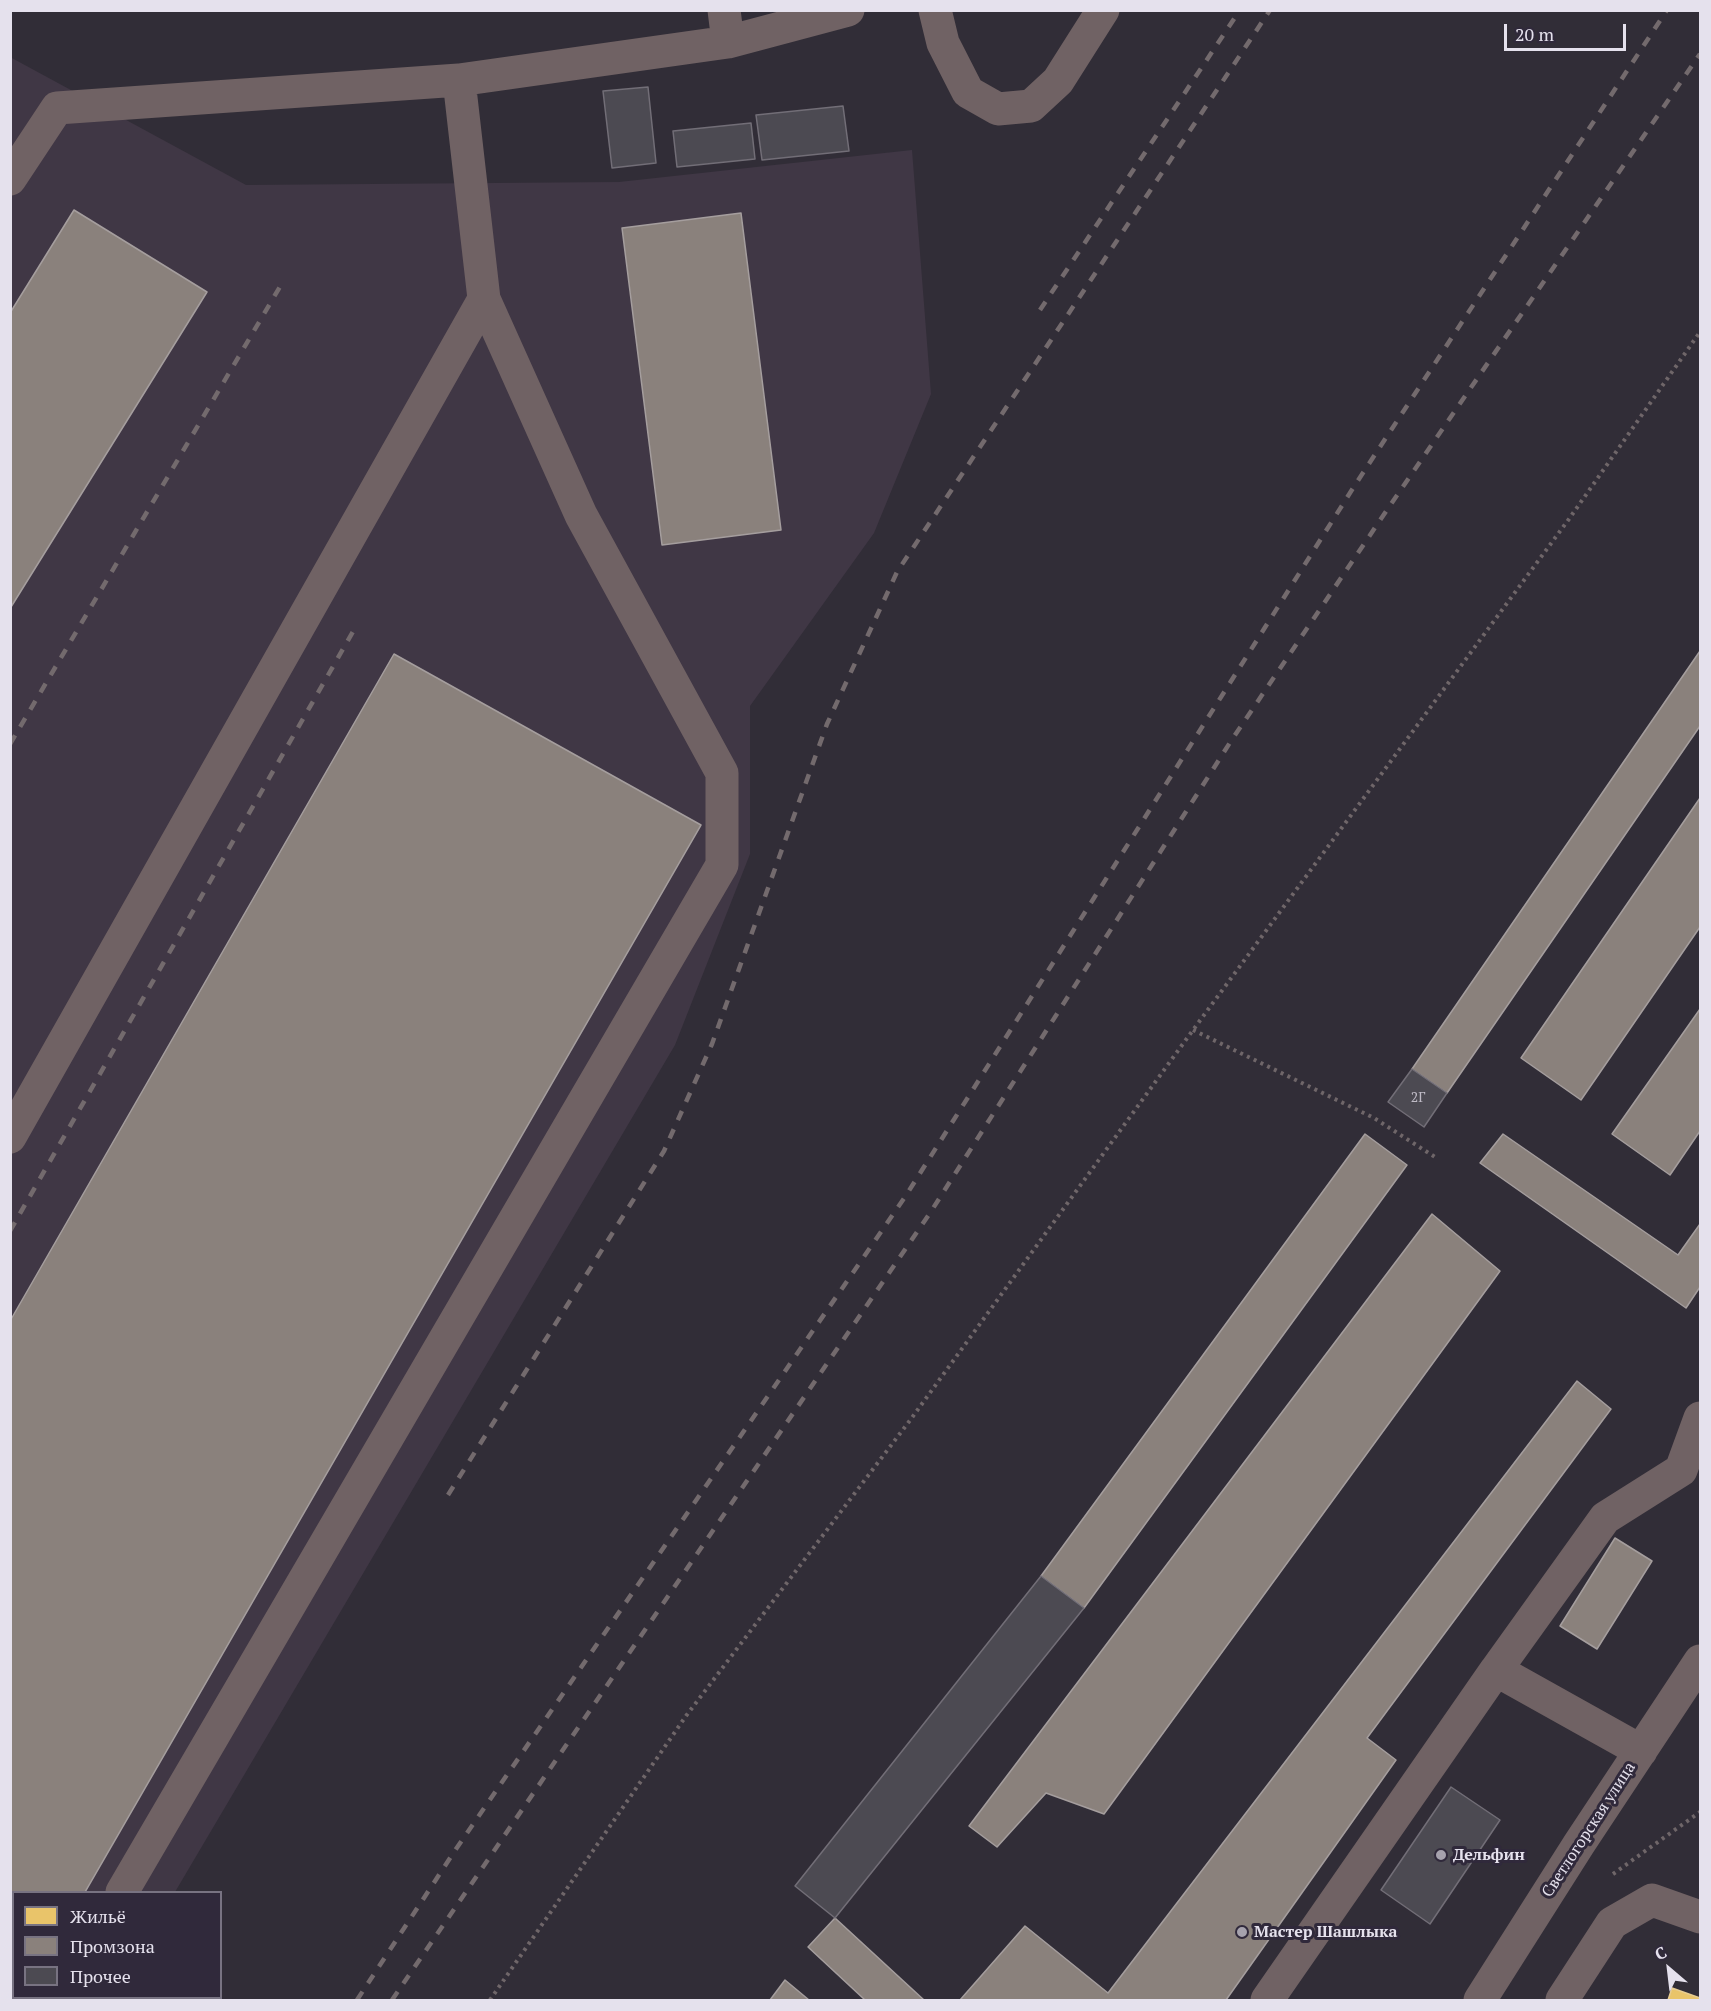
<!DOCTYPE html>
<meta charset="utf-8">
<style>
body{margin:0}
#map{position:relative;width:1711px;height:2011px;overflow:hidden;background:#312d37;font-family:"PT Serif",serif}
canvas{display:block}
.frame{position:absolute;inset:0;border:12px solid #e5e1ed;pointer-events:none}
.legend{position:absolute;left:12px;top:1891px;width:210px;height:108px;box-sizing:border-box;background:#30293b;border:2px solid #787382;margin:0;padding:8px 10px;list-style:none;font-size:18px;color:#e5e1ed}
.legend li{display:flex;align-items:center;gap:12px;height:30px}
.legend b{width:30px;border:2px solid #787382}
.north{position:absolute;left:1639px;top:1939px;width:60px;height:60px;-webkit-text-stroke:4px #30293b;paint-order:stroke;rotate:332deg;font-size:16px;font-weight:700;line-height:24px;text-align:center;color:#e5e1ed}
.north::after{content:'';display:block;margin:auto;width:21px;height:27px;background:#e5e1ed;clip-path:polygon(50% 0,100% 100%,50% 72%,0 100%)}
.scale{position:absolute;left:1504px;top:24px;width:122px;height:27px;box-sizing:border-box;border:3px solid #e5e1ed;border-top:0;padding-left:8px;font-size:18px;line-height:21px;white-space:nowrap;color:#e5e1ed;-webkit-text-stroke:4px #30293b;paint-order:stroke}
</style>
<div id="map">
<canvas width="1711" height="2011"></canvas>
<div class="frame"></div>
<ul class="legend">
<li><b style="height:16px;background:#e9c46a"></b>Жильё</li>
<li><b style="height:16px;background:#8a817c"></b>Промзона</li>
<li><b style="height:16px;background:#4c4a52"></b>Прочее</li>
</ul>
<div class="north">С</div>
<div class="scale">20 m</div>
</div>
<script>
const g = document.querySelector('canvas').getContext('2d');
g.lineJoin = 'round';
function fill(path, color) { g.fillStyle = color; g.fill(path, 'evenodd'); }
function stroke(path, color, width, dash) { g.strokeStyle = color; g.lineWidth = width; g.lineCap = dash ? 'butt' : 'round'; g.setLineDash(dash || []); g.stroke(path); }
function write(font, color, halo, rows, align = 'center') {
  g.font = font + ' "PT Serif",serif'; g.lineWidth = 6; g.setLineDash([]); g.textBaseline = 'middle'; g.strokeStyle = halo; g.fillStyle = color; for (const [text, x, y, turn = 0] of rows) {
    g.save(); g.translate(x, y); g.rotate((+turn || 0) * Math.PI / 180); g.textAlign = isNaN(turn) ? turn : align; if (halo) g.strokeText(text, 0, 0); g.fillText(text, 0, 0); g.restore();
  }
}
fill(new Path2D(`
 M 10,57 L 246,185 L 619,182 L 912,150 L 931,394 L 874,533 L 750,706 L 750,854 L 675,1045 L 175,1892 L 14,1892 L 14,1998 L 113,1998 L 111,2000 L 11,2000 Z`), '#403745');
const homes = new Path2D(`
 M 1672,1988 L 1700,1998 L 1700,2000 L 1668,2000 Z`);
fill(homes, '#e9c46a');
stroke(homes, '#e8cd91', 1.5);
const industry = new Path2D(`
 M 74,210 L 207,292 L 11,607 L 10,313 Z
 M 741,213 L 781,530 L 662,545 L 622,228 Z
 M 1700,651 L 1700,726 L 1447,1093 L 1412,1069 Z
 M 394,654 L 701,825 L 85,1892 L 14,1892 L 14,1998 L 25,1998 L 23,2000 L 10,2000 L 10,1321 Z
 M 1700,798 L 1700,927 L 1581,1100 L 1521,1058 Z
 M 1700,1009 L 1700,1131 L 1670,1175 L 1612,1134 Z
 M 1365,1134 L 1407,1165 L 1084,1608 L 1041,1576 Z
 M 1503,1134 L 1678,1255 L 1700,1224 L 1700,1287 L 1686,1308 L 1480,1163 Z
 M 1432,1214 L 1500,1271 L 1104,1814 L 1046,1793 L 997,1847 L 969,1826 Z
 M 1577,1381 L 1611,1409 L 1367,1738 L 1396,1760 L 1226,2000 L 960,2000 L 1025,1926 L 1108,1993 Z
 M 1615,1538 L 1652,1561 L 1597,1649 L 1560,1626 Z
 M 835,1918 L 924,2000 L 865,2000 L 808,1947 Z
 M 785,1980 L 809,2000 L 770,2000 Z`);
fill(industry, '#8a817c');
stroke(industry, '#a59e9e', 1.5);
const building = new Path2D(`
 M 648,87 L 656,163 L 612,168 L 603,91 Z
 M 843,106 L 849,151 L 762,160 L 756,115 Z
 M 751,123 L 755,159 L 677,167 L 673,131 Z
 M 1412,1069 L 1447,1093 L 1424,1127 L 1388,1102 Z
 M 1041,1576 L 1084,1608 L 835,1918 L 795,1886 Z
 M 1451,1787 L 1500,1820 L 1430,1924 L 1381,1890 Z`);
fill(building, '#4c4a52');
stroke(building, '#726e77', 1.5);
stroke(new Path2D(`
 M 1193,1030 L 1374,1118 L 1435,1157
 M 1613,1874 L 1700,1812
 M 490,2000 L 686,1716 L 911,1419 L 1193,1030 L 1569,519 L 1700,332`), '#6f6669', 4, [3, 4.5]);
stroke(new Path2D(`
 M 724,10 L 728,42
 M 935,10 L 943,43 L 968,92 L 998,109 L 1031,106 L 1058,81 L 1103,10
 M 10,179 L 57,108 L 459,80
 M 10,1137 L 484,299
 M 1496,1670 L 1605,1518 L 1681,1470 L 1700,1418
 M 122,1892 L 722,865 L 722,773 L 581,515 L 484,299 L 459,80 L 728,42 L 848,10
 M 59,2000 L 61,1998
 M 1267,2000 L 1496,1670 L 1641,1751
 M 1480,2000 L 1579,1844 L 1700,1661
 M 1562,2000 L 1612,1923 L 1652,1900 L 1700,1917`), '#706264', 33);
stroke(new Path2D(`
 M 1040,310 L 1240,10
 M 10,744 L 281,285
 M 10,1231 L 355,628
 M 448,1495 L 664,1151 L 712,1044 L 827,724 L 897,572 L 1270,10
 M 357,2000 L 456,1849 L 905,1197 L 1355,485 L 1667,10
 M 392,2000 L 930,1213 L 1231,741 L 1389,507 L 1700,54`), '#736a6d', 4.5, [10, 10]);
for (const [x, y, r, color] of [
 [1441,1855,6,"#a6a2ad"],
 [1242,1932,6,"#a6a2ad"]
]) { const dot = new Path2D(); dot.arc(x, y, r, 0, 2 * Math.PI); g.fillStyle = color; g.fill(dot); stroke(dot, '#30293b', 2); }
write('14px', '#bfbbc6', null, [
 ["2Г",1418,1098]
]);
write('16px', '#e5e1ed', '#30293b', [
 ["Светлогорская улица",1589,1830,-57]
]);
write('bold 16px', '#e5e1ed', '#30293b', [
 ["Дельфин",1453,1855],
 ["Мастер Шашлыка",1254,1932]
], 'left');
</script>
